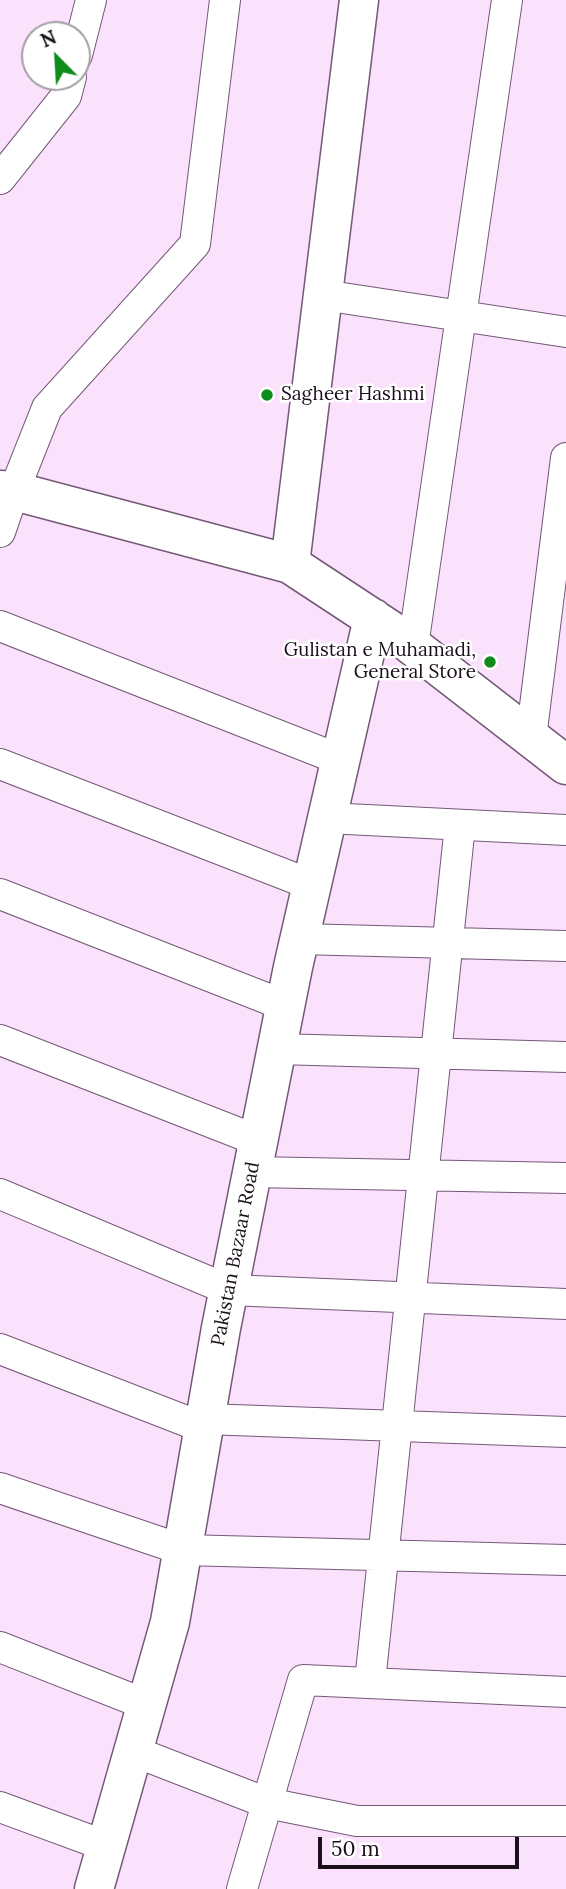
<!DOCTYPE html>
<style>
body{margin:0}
#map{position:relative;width:566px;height:1889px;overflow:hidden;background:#fae1fc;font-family:Lora,serif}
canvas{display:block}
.north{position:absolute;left:21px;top:21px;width:70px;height:70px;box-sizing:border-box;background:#fff;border:2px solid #a39fa4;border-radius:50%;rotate:336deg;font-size:19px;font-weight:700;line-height:28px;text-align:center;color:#1a0f1b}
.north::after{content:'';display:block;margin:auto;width:24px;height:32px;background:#0e8d1a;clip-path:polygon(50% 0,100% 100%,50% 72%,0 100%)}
.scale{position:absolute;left:318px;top:1837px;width:201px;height:32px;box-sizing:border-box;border:4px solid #1a0f1b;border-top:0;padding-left:9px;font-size:21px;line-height:24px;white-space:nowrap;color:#1a0f1b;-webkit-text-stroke:5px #fff;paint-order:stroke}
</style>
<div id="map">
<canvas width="566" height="1889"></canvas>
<div class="north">N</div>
<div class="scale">50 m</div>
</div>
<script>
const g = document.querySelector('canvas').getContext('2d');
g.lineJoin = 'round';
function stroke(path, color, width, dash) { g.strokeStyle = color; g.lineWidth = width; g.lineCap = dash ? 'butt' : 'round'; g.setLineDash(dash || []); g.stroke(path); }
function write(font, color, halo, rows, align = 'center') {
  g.font = font + ' Lora,serif'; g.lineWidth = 5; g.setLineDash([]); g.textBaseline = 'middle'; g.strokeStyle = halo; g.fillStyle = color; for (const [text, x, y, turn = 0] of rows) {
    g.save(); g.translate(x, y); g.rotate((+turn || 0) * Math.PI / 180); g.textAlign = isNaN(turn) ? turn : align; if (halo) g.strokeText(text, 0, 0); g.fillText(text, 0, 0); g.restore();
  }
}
const street = new Path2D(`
 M 77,55 L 91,0
 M 0,179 L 66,96 L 71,77
 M 323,295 L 566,332
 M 0,532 L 14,491 L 47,408 L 195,244 L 225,0
 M 0,626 L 341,760
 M 413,646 L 507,0
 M 531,738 L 566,458
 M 0,764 L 312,885
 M 327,818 L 566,830
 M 0,894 L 286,1006
 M 300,939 L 566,946
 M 0,1040 L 259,1141
 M 277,1049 L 566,1057
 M 252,1172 L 566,1178
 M 0,1194 L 229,1290 L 566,1304
 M 0,1349 L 204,1428
 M 205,1419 L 566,1432
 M 0,1488 L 183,1550 L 566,1560
 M 0,1647 L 147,1705
 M 370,1682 L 460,825
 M 133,1751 L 267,1803 L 357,1821 L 566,1821
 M 0,1807 L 106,1846
 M 242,1889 L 303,1680 L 566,1692`);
const secondary = new Path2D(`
 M 0,490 L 14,491 L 290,564 L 401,637 L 566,765
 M 290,564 L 359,0
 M 94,1889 L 170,1622 L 221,1328 L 293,967 L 373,618`);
stroke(street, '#745977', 32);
stroke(secondary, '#745977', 41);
stroke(street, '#fff', 30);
stroke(secondary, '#fff', 38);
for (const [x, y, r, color] of [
 [267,395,7,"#0e8d1a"],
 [490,662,7,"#0e8d1a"]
]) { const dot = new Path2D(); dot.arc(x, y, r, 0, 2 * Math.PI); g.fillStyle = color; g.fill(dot); stroke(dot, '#fff', 2.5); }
write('19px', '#1a0f1b', '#fff', [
 ["Sagheer Hashmi",281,395],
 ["Gulistan e Muhamadi,",476,651,"right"],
 ["General Store",476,673,"right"]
], 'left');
write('19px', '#1a0f1b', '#fff', [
 ["Pakistan Bazaar Road",236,1254,-79]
]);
</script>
